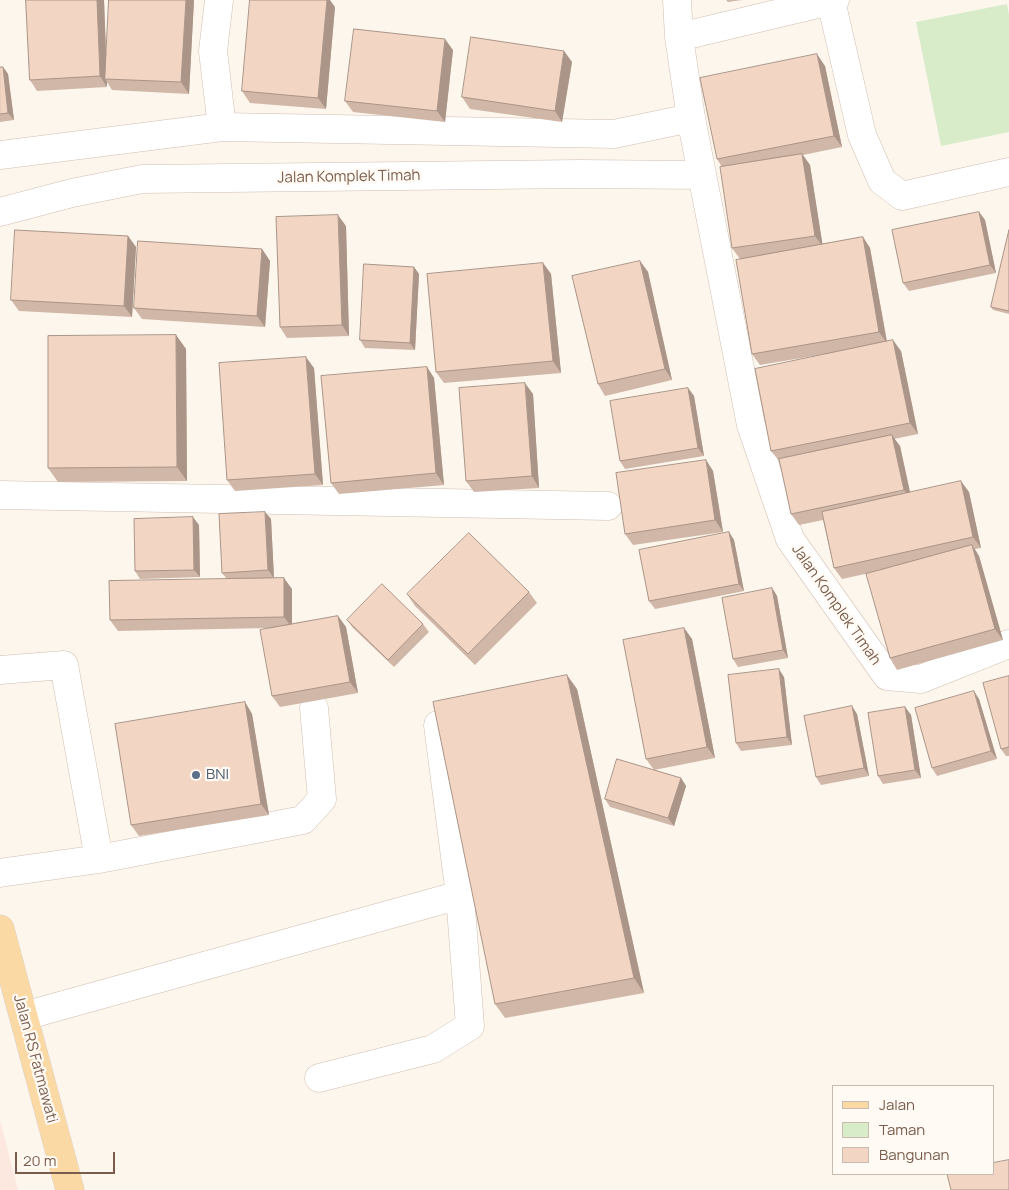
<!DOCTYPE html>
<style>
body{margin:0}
#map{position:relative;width:1009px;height:1190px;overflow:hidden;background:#fdf6ec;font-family:Manrope,sans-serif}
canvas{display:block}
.legend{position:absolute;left:832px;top:1085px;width:162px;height:90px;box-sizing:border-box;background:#fffaf3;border:1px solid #cabbb1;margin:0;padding:6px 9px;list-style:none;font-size:15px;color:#7a5c4d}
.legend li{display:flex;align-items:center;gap:10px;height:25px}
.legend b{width:25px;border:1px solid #cabbb1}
.scale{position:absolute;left:15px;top:1152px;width:100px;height:22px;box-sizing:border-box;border:2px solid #7a5c4d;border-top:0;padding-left:6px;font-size:15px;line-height:18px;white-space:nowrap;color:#7a5c4d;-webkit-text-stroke:4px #fffaf3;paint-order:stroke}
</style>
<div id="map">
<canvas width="1009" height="1190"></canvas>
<ul class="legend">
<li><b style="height:6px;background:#fbd9a5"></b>Jalan</li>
<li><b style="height:14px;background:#d8ecc9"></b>Taman</li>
<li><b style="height:14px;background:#f3d5c3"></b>Bangunan</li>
</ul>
<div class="scale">20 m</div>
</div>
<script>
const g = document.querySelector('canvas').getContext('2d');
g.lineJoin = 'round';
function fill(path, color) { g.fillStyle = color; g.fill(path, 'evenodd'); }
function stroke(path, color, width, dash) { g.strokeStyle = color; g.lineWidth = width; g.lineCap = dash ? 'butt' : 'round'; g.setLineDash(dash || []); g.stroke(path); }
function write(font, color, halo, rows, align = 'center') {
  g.font = font + ' Manrope,sans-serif'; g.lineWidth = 4.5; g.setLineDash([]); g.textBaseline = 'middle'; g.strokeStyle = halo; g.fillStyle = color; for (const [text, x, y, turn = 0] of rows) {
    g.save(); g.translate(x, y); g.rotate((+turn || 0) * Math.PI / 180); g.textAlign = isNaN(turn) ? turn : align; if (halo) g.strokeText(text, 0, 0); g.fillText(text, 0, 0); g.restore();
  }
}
fill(new Path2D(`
 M 0,1120 L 18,1190 L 0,1190 Z`), '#fde8e0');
fill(new Path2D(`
 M 1007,4 L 1009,15 L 1009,132 L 941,146 L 916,22 Z`), '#d8ecc9');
const minor = new Path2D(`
 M 219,0 L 213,51 L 222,127
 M 677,0 L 679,37 L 691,118 L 751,425 L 790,539 L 887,676 L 921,679 L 1009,644
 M 831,1 L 862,135 L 882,181 L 902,196 L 1009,172
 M 679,37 L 835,0
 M 0,155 L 222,127 L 614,134 L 691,118
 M 0,212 L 72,193 L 142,179 L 579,174 L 702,175
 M 0,495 L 608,506
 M 0,670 L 64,665 L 99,859
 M 0,873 L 99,859 L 303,820 L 322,799 L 314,708
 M 24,1016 L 460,895
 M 319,1078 L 433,1049 L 470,1026 L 460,895 L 438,725`);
const major = new Path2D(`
 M 0,929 L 70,1190`);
stroke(minor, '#d1beb0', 29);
stroke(major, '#dad1cd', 29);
stroke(minor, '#fff', 28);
stroke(major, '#fbd9a5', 28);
fill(new Path2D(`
 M 26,0 L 104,0 L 106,52 L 194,0 L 189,94 L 112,90 L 107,82 L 107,87 L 37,91 L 30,80 Z
 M 726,0 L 742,0 L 728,2 Z
 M 335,7 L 326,109 L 250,103 L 242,91 Z
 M 453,50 L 445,122 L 353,112 L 345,101 Z
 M 564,51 L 572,62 L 562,122 L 470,109 L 462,97 Z
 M 825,66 L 842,147 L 803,155 L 810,165 L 822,244 L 863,237 L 870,248 L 887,341 L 901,351 L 918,434 L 894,439 L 900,446 L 910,493 L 969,492 L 981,548 L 975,549 L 979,556 L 1003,640 L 897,670 L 890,658 L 874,572 L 842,579 L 834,568 L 823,520 L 799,525 L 791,514 L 780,462 L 771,451 L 825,354 L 760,365 L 752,354 L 740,259 L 732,248 L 722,167 L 717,159 Z
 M 0,67 L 3,67 L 8,74 L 14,120 L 0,122 Z
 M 979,212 L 985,220 L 996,273 L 909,291 L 903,283 Z
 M 346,226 L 349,336 L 287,338 L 280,327 Z
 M 1009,230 L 1009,314 L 993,310 L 991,307 Z
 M 128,236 L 136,247 L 132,317 L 19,311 L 11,300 Z
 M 262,249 L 270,261 L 265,327 L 142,319 L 134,308 Z
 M 640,261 L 648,272 L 672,380 L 605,396 L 598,384 Z
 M 543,263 L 551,274 L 561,373 L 444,383 L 436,372 Z
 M 414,267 L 419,274 L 415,350 L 365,348 L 360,340 Z
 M 176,335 L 186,349 L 187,481 L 58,482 L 48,468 Z
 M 427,367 L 434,378 L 444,485 L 339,494 L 331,483 Z
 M 314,368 L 323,485 L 235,491 L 227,480 Z
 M 688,388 L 694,396 L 704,456 L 625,469 L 620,461 Z
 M 533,394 L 539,488 L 474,492 L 466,481 Z
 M 706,460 L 713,471 L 723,532 L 633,545 L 625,534 Z
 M 265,512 L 271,519 L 274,578 L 292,589 L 292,624 L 338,616 L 346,627 L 358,693 L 280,707 L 272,696 L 269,628 L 118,631 L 110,620 L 227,579 L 222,573 Z
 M 199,525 L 200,577 L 140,579 L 135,571 Z
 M 729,532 L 734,540 L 744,591 L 655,609 L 649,601 Z
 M 772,588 L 777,596 L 788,658 L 738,667 L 733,659 Z
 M 529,592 L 537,603 L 475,665 L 415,606 L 407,594 Z
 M 347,620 L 423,624 L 429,632 L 394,667 L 353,628 Z
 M 684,628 L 692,639 L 715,758 L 654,770 L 681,778 L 686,786 L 674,826 L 610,807 L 605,799 L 654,770 L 646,759 Z
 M 1009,676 L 1009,756 L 1006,756 L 1001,749 Z
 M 784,677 L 792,745 L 741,751 L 736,743 Z
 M 577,689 L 644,993 L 505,1018 L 495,1004 Z
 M 979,699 L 997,759 L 937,776 L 932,768 Z
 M 245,702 L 252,714 L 269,815 L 139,836 L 131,825 Z
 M 905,707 L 911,715 L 921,778 L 883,784 L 878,776 Z
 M 857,714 L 869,776 L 821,785 L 816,777 Z`), '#d1b7a8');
fill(new Path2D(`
 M 97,0 L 104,0 L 107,79 L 105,79 L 107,82 L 107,87 L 100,76 Z
 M 186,0 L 194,0 L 189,94 L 181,82 Z
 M 327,0 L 330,0 L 335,7 L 326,109 L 318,98 Z
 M 445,39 L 453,50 L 445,122 L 437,111 Z
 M 564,51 L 572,62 L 562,122 L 555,111 Z
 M 817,54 L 825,66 L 842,147 L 834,136 Z
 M 3,67 L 8,74 L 14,120 L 8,113 Z
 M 802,154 L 810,165 L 823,247 L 815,236 Z
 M 979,212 L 985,220 L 996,273 L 990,265 Z
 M 338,215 L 346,226 L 349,336 L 342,325 Z
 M 128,236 L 136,247 L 132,317 L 124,306 Z
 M 863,237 L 870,248 L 887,343 L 879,332 Z
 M 262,249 L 270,261 L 265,327 L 257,316 Z
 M 640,261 L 648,272 L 672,380 L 665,369 Z
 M 543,263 L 551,274 L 561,373 L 553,361 Z
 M 414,267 L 419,274 L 415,350 L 410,343 Z
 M 176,335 L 186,349 L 187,481 L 177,467 Z
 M 893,340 L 901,351 L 918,434 L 910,423 Z
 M 306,357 L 314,368 L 323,485 L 315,474 Z
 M 427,367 L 434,378 L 444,485 L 436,473 Z
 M 525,383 L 533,394 L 539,488 L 532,476 Z
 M 688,388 L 694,396 L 704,456 L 698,448 Z
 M 892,435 L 900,446 L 912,501 L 904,490 Z
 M 706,460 L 713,471 L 723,532 L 715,520 Z
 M 961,481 L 969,492 L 981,548 L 973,537 Z
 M 265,512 L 271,519 L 274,578 L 268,570 Z
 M 193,517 L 199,525 L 200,577 L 194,570 Z
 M 729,532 L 734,540 L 744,591 L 739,584 Z
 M 972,545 L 979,556 L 1003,640 L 995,629 Z
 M 284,578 L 292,589 L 292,628 L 284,617 Z
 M 772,588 L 777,596 L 788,658 L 783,650 Z
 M 338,616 L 346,627 L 358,693 L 350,682 Z
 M 684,628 L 692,639 L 715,758 L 707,747 Z
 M 779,669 L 784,677 L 792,745 L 787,737 Z
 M 567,675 L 577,689 L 644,993 L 634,978 Z
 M 974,691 L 979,699 L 997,759 L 991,751 Z
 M 245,702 L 252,714 L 269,815 L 261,804 Z
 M 852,706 L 857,714 L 869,776 L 864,768 Z
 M 905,707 L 911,715 L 921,778 L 915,770 Z
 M 681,778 L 686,786 L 674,826 L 668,818 Z`), '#aa9588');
const building = new Path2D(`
 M 26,0 L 97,0 L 100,76 L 30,80 Z
 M 109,0 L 186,0 L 181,82 L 105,79 Z
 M 250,0 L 327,0 L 318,98 L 242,91 Z
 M 354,29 L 445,39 L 437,111 L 345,101 Z
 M 471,37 L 564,51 L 555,111 L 462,97 Z
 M 817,54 L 834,136 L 717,159 L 700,78 Z
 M 0,67 L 3,67 L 8,113 L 0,114 Z
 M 802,154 L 815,236 L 732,248 L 720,167 Z
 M 979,212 L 990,265 L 903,283 L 892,230 Z
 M 338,215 L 342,325 L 280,327 L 276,217 Z
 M 15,230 L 128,236 L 124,306 L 11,300 Z
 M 1009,230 L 1009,311 L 991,307 Z
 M 863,237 L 879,332 L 752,354 L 736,260 Z
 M 138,241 L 262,249 L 257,316 L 134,308 Z
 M 640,261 L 665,369 L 598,384 L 572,276 Z
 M 543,263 L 553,361 L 436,372 L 427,274 Z
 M 364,264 L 414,267 L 410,343 L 360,340 Z
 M 176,335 L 177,467 L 48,468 L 48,336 Z
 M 893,340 L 910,423 L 771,451 L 755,369 Z
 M 306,357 L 315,474 L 227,480 L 219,363 Z
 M 427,367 L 436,473 L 331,483 L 321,376 Z
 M 525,383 L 532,476 L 466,481 L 459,388 Z
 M 688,388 L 698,448 L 620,461 L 610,401 Z
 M 892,435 L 904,490 L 791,514 L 779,459 Z
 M 706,460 L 715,520 L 625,534 L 616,473 Z
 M 961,481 L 973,537 L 834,568 L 822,512 Z
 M 265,512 L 268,570 L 222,573 L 219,514 Z
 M 193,517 L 194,570 L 135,571 L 134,519 Z
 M 729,532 L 739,584 L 649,601 L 639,550 Z
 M 469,533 L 529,592 L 468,654 L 407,594 Z
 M 972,545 L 995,629 L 890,658 L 866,574 Z
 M 284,578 L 284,617 L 110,620 L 109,581 Z
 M 382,584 L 423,624 L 388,660 L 347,620 Z
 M 772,588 L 783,650 L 733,659 L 722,598 Z
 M 338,616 L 350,682 L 272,696 L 260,630 Z
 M 684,628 L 707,747 L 646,759 L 623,640 Z
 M 779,669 L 787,737 L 736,743 L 728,675 Z
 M 567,675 L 634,978 L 495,1004 L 433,702 Z
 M 1009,676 L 1009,747 L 1001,749 L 983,683 Z
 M 974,691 L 991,751 L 932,768 L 915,708 Z
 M 245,702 L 261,804 L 131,825 L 115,724 Z
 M 852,706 L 864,768 L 816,777 L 804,716 Z
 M 905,707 L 915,770 L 878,776 L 868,713 Z
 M 617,759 L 681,778 L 668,818 L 605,799 Z
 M 1009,1160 L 1009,1190 L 951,1190 L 947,1174 L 993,1174 L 993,1163 Z`);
fill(building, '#f3d5c3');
stroke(building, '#aa9588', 1);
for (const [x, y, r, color] of [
 [196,775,5,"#5c6f8a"]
]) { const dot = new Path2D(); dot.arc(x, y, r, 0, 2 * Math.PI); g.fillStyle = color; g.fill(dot); stroke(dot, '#fffaf3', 2); }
write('15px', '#7a5c4d', '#fffaf3', [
 ["Jalan Komplek Timah",349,177,-1],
 ["Jalan Komplek Timah",836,605,55],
 ["Jalan RS Fatmawati",35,1059,75]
]);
write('15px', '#4e5e75', '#fffaf3', [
 ["BNI",206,775]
], 'left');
</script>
